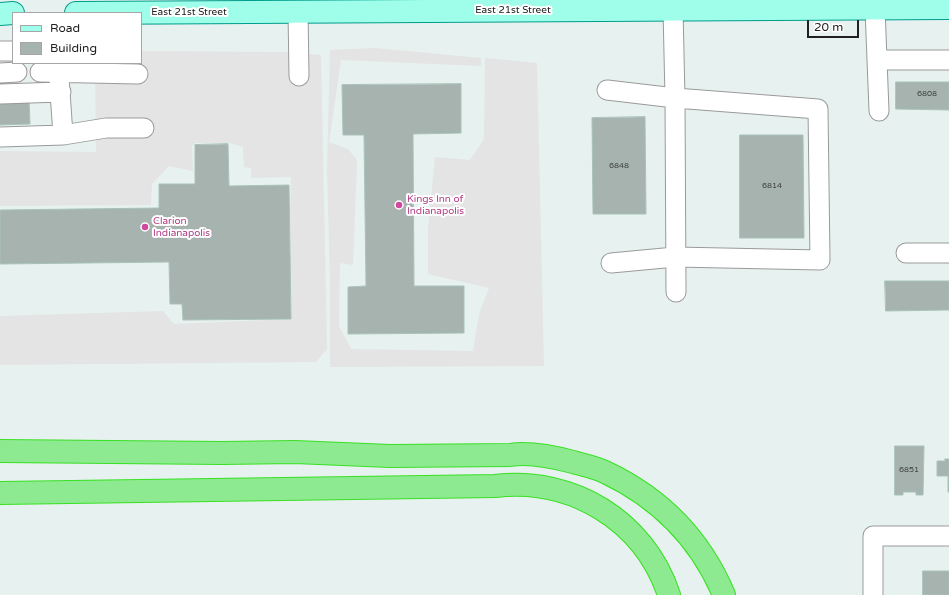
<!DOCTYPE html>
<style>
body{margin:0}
#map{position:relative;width:949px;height:595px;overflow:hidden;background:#e7f1f0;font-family:"Varela Round",sans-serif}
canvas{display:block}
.legend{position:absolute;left:12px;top:12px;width:130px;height:52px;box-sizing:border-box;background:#fff;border:1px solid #a6a6a6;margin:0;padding:5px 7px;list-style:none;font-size:12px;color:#202020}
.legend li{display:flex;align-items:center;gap:8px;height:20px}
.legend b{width:20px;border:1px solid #a6a6a6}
.scale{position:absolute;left:807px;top:20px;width:52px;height:18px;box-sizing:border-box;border:2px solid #202020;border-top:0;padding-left:5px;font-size:12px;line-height:14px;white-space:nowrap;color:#202020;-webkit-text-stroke:3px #fff;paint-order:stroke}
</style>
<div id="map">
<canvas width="949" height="595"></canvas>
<ul class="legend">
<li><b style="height:5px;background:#9efeea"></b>Road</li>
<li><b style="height:11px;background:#a6b3ae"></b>Building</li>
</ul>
<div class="scale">20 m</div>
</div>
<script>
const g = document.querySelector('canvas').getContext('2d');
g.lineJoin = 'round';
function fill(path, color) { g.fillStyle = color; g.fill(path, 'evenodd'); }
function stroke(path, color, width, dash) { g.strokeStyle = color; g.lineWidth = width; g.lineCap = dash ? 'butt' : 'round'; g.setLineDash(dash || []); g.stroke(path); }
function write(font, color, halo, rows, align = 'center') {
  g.font = font + ' "Varela Round",sans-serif'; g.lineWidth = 4; g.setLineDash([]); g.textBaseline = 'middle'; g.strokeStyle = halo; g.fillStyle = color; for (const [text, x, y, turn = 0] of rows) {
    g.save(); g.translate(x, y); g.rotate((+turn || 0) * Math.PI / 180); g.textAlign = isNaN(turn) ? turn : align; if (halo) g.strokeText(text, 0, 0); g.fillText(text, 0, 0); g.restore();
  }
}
fill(new Path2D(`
 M 375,48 L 481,58 L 481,66 L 341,60 L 329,142 L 348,149 L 357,160 L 353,265 L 340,263 L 339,326 L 351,349 L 473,351 L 479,314 L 489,288 L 428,274 L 428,229 L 435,157 L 470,160 L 484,139 L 485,58 L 537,63 L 544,366 L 330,367 L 330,278 L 327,170 L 330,50 Z
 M 141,51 L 285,52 L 321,55 L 327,349 L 316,362 L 0,365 L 0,316 L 163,311 L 174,324 L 291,319 L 289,243 L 291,177 L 251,178 L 251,168 L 244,167 L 243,147 L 230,143 L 195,143 L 192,146 L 193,171 L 169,166 L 152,184 L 151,205 L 0,206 L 0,151 L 96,152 L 95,63 L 141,63 Z`), '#e4e4e4');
const building = new Path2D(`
 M 896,82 L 949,82 L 949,110 L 896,109 Z
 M 461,84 L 461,133 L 413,134 L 414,286 L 464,286 L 464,333 L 348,334 L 348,287 L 366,286 L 364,135 L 343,135 L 342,85 Z
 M 0,99 L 29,99 L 30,124 L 0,125 Z
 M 645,117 L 646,214 L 593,214 L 592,118 Z
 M 740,135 L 803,135 L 804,238 L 740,238 Z
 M 228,144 L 229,186 L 289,185 L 291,319 L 183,320 L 182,304 L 170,304 L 169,262 L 0,264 L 0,210 L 159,208 L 159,184 L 195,184 L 195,145 Z
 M 885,281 L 949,281 L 949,310 L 886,311 Z
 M 895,446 L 924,446 L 923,495 L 916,495 L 916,492 L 903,492 L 903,495 L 895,495 Z
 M 945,459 L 949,459 L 949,492 L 948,492 L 948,476 L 937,476 L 937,461 L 945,461 Z
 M 923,571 L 949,571 L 949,595 L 923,595 Z`);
fill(building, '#a6b3ae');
stroke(building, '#a8c3ba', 1);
const minor = new Path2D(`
 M 875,8 L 879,111
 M 673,9 L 675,98 L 676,292
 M 298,11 L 299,76
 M 0,51 L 13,51
 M 877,60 L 949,60
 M 40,72 L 138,74
 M 0,73 L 17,72
 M 607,90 L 675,98 L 818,109 L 820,260 L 675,257 L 611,263
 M 0,94 L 61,92
 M 63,135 L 106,128 L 144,128
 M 0,137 L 63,135 L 58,63
 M 906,253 L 949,253
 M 873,595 L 873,536 L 949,536`);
const major = new Path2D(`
 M 76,13 L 949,8
 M 0,14 L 13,13`);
const highway = new Path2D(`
 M 0,451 L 222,453 L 295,452 L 390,456 L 510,455 C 529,452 554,457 573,462 C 583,465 595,467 605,472 C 660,498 700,538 724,595
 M 0,493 L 495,486 C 572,477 644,520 669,595`);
stroke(minor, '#9a9a9a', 21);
stroke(major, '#009d8c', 24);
stroke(highway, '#39e023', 24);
stroke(minor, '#fff', 19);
stroke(major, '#9efeea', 22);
stroke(highway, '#8dea90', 22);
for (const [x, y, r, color] of [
 [399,205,4,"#d1479c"],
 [145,227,4,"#d1479c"]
]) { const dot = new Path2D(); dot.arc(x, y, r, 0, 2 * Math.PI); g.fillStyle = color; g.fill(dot); stroke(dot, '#fff', 1.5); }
write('8px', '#424544', null, [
 ["6808",927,94],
 ["6848",619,166],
 ["6814",772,186],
 ["6851",909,470]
]);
write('10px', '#202020', '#fff', [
 ["East 21st Street",513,10],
 ["East 21st Street",189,12]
]);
write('10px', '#b23c85', '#fff', [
 ["Kings Inn of",407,199],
 ["Indianapolis",407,211],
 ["Clarion",153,221],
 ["Indianapolis",153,233]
], 'left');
</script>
